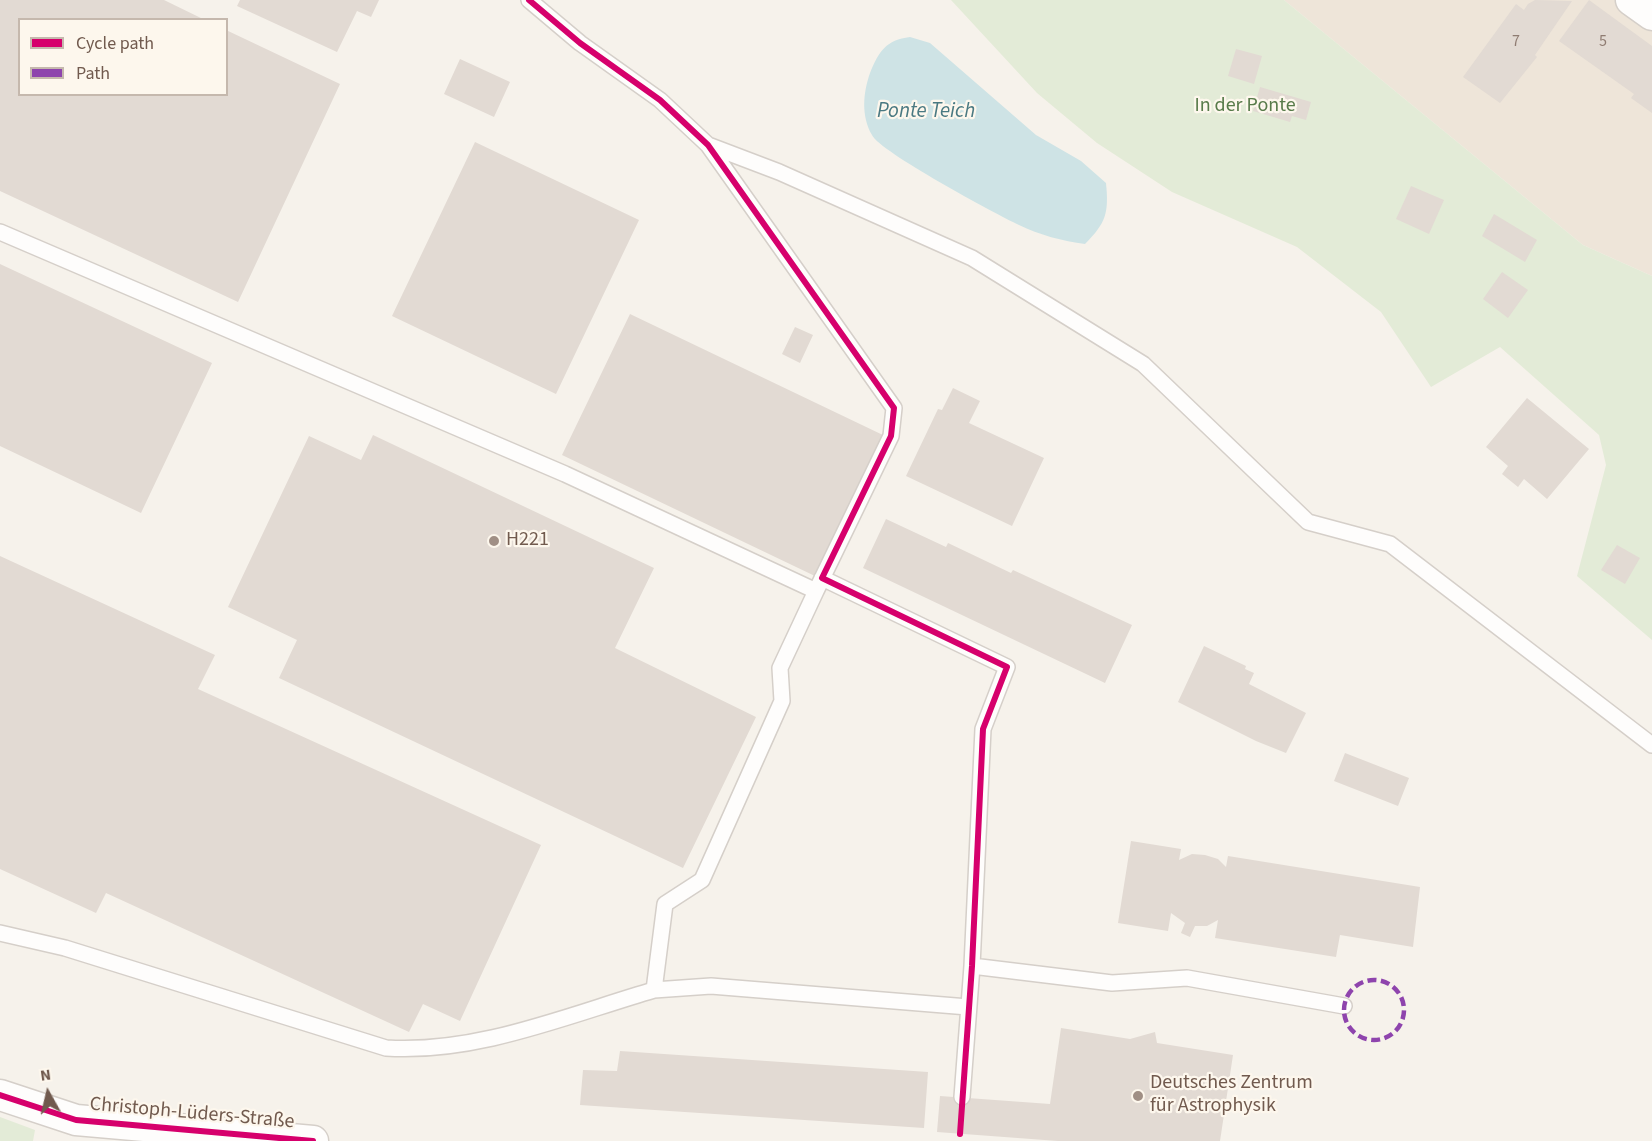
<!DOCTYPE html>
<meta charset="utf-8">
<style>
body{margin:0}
#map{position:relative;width:1652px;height:1141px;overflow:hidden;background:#f6f2eb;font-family:"Source Sans 3",sans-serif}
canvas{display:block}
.legend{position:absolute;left:18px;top:18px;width:210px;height:78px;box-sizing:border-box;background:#fdf7ed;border:2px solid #c5b8ad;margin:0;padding:8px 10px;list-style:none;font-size:18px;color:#715a4e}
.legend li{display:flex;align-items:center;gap:12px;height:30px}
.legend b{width:30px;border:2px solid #c5b8ad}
.north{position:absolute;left:18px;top:1063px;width:60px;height:60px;-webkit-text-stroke:4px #fdf7ed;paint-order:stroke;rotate:352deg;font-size:16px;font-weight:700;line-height:24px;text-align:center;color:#715a4e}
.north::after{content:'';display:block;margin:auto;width:21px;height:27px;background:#715a4e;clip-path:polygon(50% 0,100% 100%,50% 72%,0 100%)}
</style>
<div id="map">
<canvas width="1652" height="1141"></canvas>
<ul class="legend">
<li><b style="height:8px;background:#d6006c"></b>Cycle path</li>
<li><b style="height:8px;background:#8e44ad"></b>Path</li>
</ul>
<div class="north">N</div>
</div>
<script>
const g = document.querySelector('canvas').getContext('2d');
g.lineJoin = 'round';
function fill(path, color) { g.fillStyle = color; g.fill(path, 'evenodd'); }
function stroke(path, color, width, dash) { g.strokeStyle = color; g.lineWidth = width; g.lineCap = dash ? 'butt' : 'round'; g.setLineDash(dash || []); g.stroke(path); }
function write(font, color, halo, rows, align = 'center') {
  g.font = font + ' "Source Sans 3",sans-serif'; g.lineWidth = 4.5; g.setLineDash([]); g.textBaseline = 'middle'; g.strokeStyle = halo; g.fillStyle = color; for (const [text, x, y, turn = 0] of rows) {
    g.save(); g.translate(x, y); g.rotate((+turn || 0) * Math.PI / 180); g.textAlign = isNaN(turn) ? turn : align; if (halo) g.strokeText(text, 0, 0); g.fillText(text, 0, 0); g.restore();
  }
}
fill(new Path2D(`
 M 1284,0 L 1652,0 L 1652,276 L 1583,245 Z`), '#eee5d9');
fill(new Path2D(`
 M 951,0 L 1284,0 L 1583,245 L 1652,276 L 1652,640 L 1577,576 L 1606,465 L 1599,435 L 1500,347 L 1431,387 L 1381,312 L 1297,247 L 1172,192 L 1097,143 L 1037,93 Z
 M 0,1117 L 35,1130 L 33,1141 L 0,1141 Z`), '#e3ebd7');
fill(new Path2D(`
 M 910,37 L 930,43 L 1036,135 L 1081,161 L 1106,183 C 1109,213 1106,223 1085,244 C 1063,241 1039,235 1019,225 C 996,214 880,152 872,135 C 861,116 863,93 870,73 C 879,51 886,40 910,37 Z`), '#cee3e5');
fill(new Path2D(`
 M 0,0 L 164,0 L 205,20 L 20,20 L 20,94 L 226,94 L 226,30 L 340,84 L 238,302 L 0,191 Z
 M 240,0 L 379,0 L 371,17 L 357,11 L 337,52 L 237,6 Z
 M 1535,0 L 1572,1 L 1535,55 L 1537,57 L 1500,103 L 1463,77 L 1516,4 L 1524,10 L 1528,4 Z
 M 1589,0 L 1652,46 L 1652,113 L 1631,98 L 1634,94 L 1559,41 Z
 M 1236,49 L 1262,56 L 1254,84 L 1228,76 Z
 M 460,59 L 510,82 L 494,117 L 444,94 Z
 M 1260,87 L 1311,102 L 1306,120 L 1292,116 L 1290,122 L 1253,111 Z
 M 475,142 L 639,220 L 556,394 L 392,316 Z
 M 1411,186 L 1444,200 L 1429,234 L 1396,219 Z
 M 1494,214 L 1537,240 L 1525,262 L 1482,236 Z
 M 0,264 L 212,363 L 141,513 L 0,446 Z
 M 1502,272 L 1528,290 L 1508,318 L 1483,299 Z
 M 630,314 L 885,436 L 817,577 L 562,455 Z
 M 795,327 L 813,335 L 800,363 L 782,354 Z
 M 953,388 L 980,401 L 969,423 L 1044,458 L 1012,526 L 906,476 L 938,409 L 942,410 Z
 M 1527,398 L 1589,449 L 1547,499 L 1524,479 L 1518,487 L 1502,474 L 1508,466 L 1486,447 Z
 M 373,435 L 654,568 L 615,648 L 756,717 L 683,868 L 279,678 L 297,640 L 228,607 L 309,436 L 361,460 Z
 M 886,519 L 946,547 L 948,543 L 1011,573 L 1013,570 L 1132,625 L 1105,683 L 863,568 Z
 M 1617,545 L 1640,558 L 1625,584 L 1601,570 Z
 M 0,556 L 215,655 L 198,689 L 541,845 L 460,1021 L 423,1004 L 409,1032 L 106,893 L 96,913 L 0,869 Z
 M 1204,646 L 1246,666 L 1245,669 L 1254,673 L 1249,684 L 1306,713 L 1286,753 L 1256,741 L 1178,702 Z
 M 1345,753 L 1409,778 L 1398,806 L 1334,781 Z
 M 1131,841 L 1181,849 L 1179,860 L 1192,854 L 1205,855 L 1218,859 L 1226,867 L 1228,856 L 1420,887 L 1413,947 L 1340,935 L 1336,957 L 1215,938 L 1218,920 L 1207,926 L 1195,926 L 1190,937 L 1181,933 L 1185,923 L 1171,913 L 1168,931 L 1118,923 Z
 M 1061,1028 L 1130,1039 L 1155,1032 L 1157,1043 L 1233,1055 L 1220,1141 L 1058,1141 L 937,1132 L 940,1096 L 1050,1104 Z
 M 620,1051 L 928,1072 L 924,1128 L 580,1105 L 583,1070 L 617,1071 Z`), '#e2dad3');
const lane = new Path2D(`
 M 708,145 L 779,172 L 972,258 L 1143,364 L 1308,522 L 1390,544 L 1652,745
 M 0,232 L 565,474 L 816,591 L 891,436 L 894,408 L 708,145 L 660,100 L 580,43 L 529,0
 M 822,578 L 1007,667 L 983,729 L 972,966 L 962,1097
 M 816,591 L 780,668 L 782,701 L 702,880 L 665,904 L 654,990 L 711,986 L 968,1007
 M 0,933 L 65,948 L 386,1048 C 477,1054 568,1015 654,990
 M 972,966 L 1112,983 L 1187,978 L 1344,1006`);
const street = new Path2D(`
 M 1631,0 L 1652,15
 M 0,1095 L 76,1120 L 313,1141`);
stroke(lane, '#d5cfc9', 18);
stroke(street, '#d5cfc9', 33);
stroke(lane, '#fefdfc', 15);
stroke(street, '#fefdfc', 30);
stroke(new Path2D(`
 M1344 1010a30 30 0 1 1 60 0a30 30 0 1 1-60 0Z`), '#8e44ad', 4.5, [9, 4.5]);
stroke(new Path2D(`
 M 529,0 L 580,43 L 660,100 L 708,145 L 894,408 L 891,436 L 822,578 L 1007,667 L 983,729 L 972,966 L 960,1134
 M 0,1095 L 76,1120 L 313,1141`), '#d6006c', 6);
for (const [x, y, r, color] of [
 [494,541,6,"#a08f85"],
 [1138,1096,6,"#a08f85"]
]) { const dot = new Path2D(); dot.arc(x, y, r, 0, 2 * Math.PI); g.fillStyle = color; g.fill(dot); stroke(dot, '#fdf7ed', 2); }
write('16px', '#8f7c72', null, [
 ["7",1516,42],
 ["5",1603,42]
]);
write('20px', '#587b4a', '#fdf7ed', [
 ["In der Ponte",1245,107]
]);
write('20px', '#715a4e', '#fdf7ed', [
 ["H221",506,541],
 ["Deutsches Zentrum",1150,1084],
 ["für Astrophysik",1150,1107]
], 'left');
write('20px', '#715a4e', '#fdf7ed', [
 ["Christoph-Lüders-Straße",192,1114,5]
]);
write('italic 21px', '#4a7982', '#fdf7ed', [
 ["Ponte Teich",926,112]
]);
</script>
